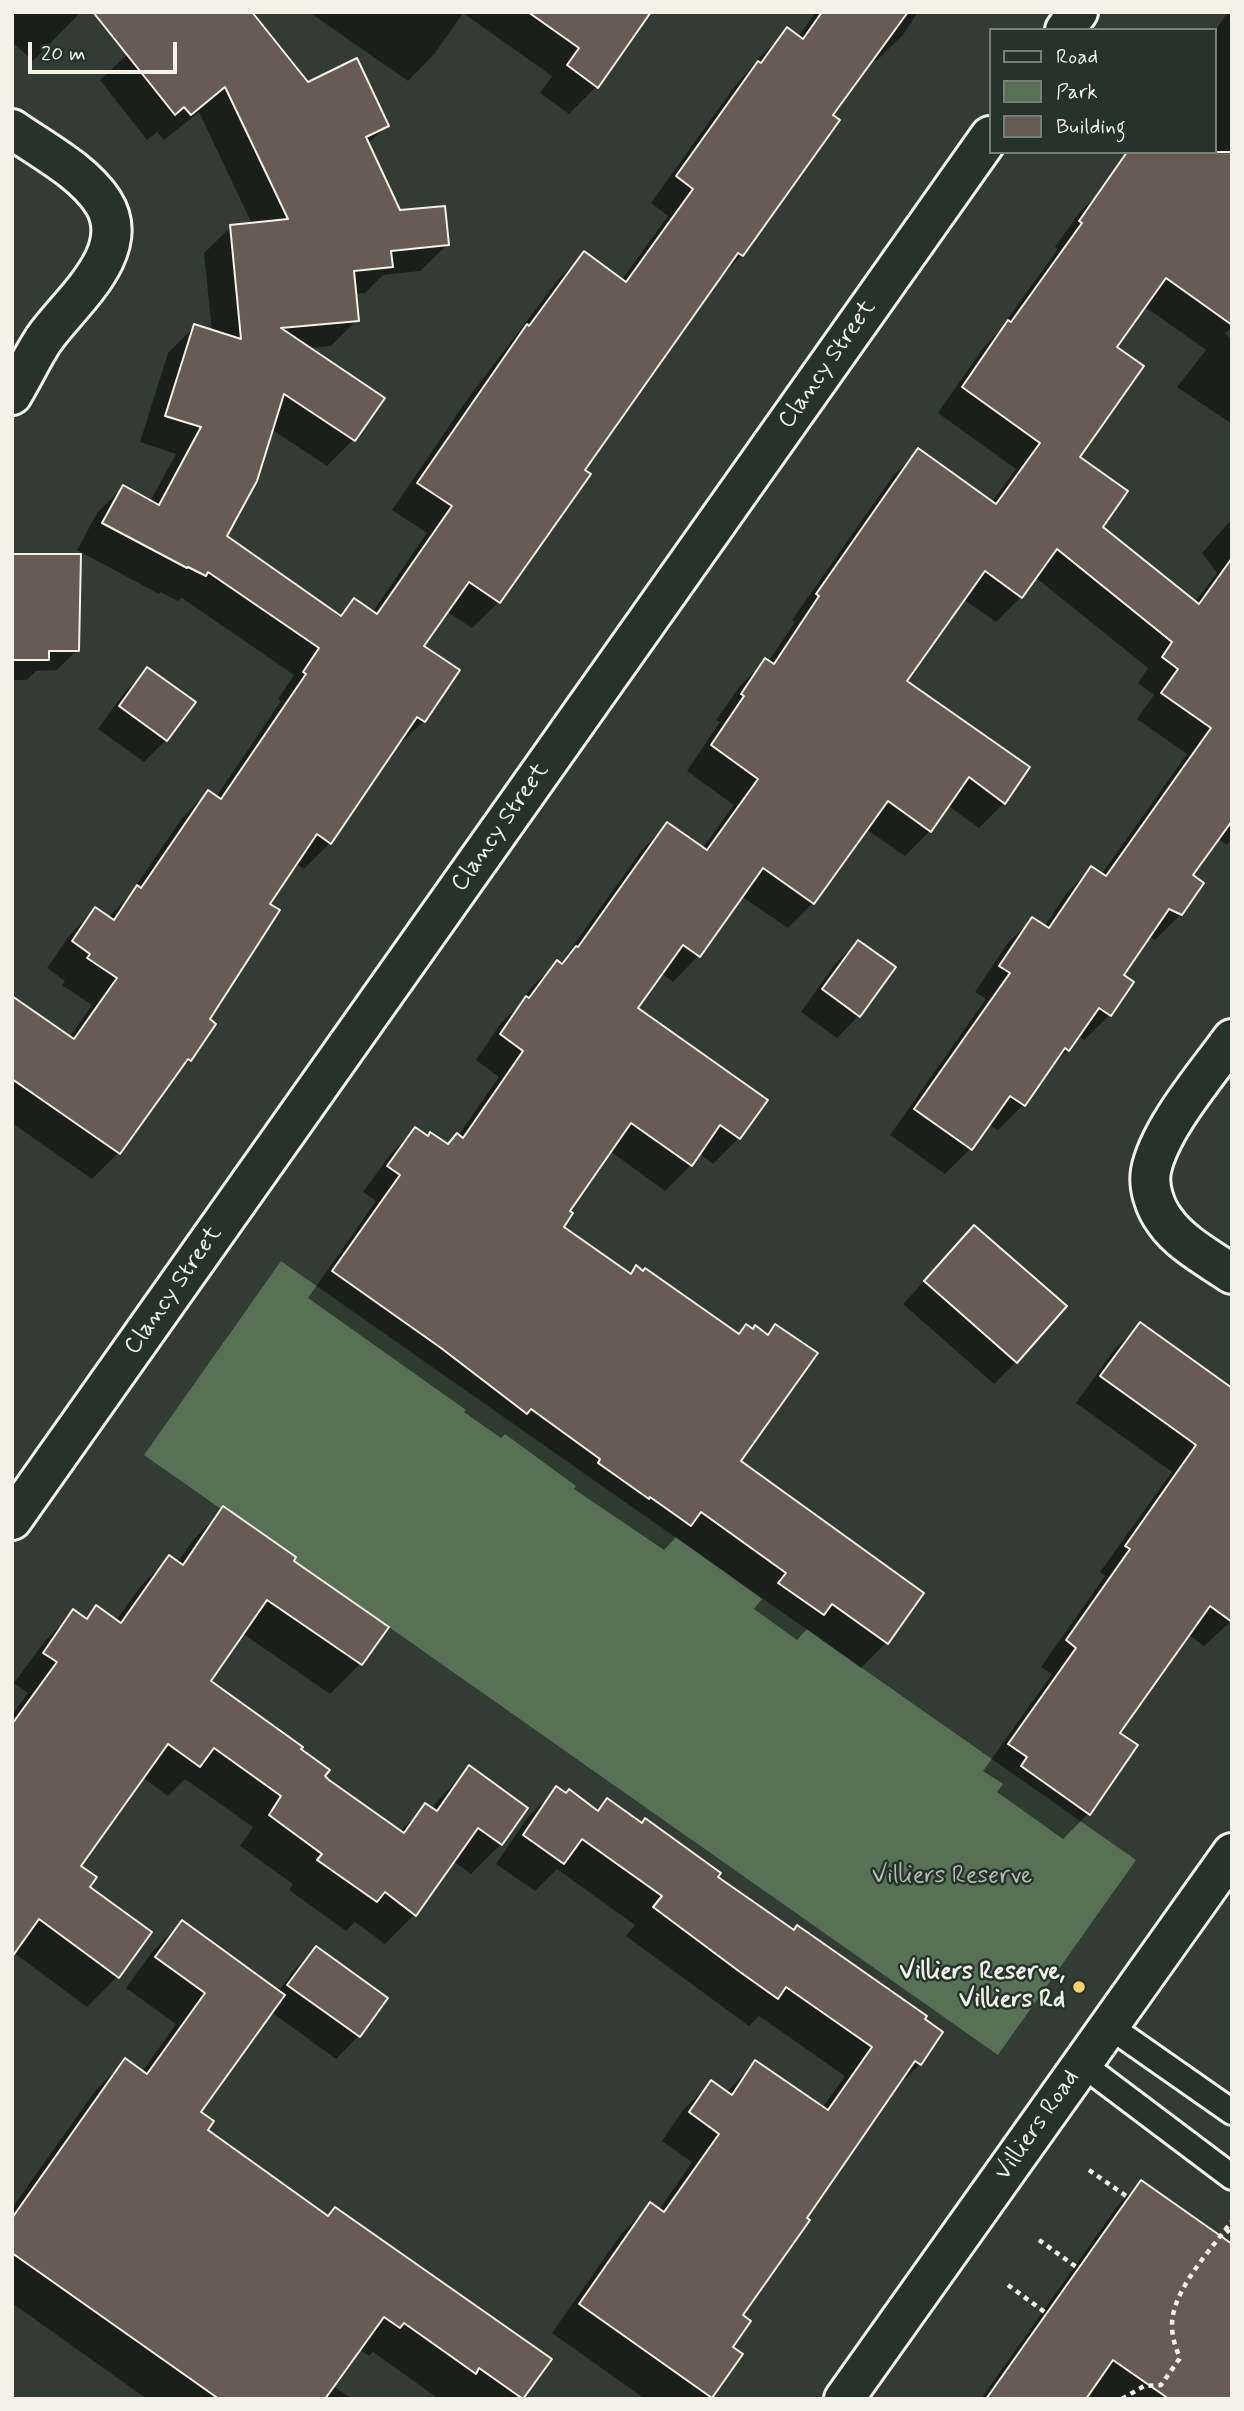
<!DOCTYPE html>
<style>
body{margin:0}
#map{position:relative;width:1244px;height:2411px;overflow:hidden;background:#333b35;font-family:Mynerve,sans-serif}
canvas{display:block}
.frame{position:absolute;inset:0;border:14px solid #f4f1e8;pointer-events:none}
.legend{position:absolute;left:989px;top:28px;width:228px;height:126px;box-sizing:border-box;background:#26332d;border:2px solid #787f78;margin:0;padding:9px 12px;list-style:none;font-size:21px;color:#f4f1e8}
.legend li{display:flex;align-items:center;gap:14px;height:35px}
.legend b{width:35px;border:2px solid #787f78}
.scale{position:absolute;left:28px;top:42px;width:149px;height:32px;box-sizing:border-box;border:4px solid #f4f1e8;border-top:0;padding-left:9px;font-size:21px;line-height:24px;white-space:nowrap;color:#f4f1e8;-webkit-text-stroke:5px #26332d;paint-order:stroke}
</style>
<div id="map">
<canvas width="1244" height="2411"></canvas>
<div class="frame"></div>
<ul class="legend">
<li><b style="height:9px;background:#26332d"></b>Road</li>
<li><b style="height:19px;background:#577056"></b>Park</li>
<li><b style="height:19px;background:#675c53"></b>Building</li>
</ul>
<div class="scale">20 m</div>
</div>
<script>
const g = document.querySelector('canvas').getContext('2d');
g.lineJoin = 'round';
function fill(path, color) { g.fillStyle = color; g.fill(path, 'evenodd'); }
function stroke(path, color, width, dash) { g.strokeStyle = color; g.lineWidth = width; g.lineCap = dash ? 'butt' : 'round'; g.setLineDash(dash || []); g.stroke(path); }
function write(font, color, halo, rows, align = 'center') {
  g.font = font + ' Mynerve,sans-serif'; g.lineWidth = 5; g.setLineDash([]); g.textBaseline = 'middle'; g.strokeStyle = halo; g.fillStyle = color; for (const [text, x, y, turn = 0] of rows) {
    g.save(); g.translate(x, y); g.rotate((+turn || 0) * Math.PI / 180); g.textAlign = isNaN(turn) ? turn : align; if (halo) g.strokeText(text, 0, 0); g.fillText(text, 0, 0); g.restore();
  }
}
fill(new Path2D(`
 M 281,1261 L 1136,1860 L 998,2055 L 144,1455 Z`), '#577056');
fill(new Path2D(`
 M 12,12 L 81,12 L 33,61 L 12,42 Z
 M 173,12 L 387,125 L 367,145 L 399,212 L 447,245 L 420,271 L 383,275 L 365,293 L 355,294 L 357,320 L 331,346 L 309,348 L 353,440 L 327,466 L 271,429 L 225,536 L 338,616 L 354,600 L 372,613 L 427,533 L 392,510 L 469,397 L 558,280 L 584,254 L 621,281 L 668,216 L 651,203 L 732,90 L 761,56 L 788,30 L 798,37 L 816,12 L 918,12 L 903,35 L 876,61 L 872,58 L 830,115 L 742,255 L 716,282 L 582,470 L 499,602 L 472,628 L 446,611 L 422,646 L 424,721 L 397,747 L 396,746 L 330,843 L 304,869 L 295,863 L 268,904 L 207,1019 L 190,1060 L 174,1075 L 118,1153 L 92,1179 L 12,1123 L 12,998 L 69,1038 L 92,1005 L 62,985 L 65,981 L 47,968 L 69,936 L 95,909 L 108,918 L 129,896 L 182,818 L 208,792 L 216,797 L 281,701 L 278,699 L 294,675 L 182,598 L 178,601 L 160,592 L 159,594 L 77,550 L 97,513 L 123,487 L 150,502 L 176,454 L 140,442 L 168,353 L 195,326 L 212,332 L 204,253 L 231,227 L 252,224 L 199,112 L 164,140 L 157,132 L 147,140 L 100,80 Z
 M 309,12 L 649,12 L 596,87 L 569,114 L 540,93 L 552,76 L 463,13 L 435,53 L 408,81 Z
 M 1228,12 L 1232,12 L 1232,327 L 1225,334 L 1232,339 L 1232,424 L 1177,387 L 1206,350 L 1144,306 L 1115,348 L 1078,457 L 1100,527 L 1195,602 L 1217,573 L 1202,553 L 1232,519 L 1232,839 L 1227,845 L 1217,838 L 1190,876 L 1181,914 L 1155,940 L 1148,936 L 1121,976 L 1110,1015 L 1084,1040 L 1078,1036 L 1068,1050 L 1046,1072 L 1023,1105 L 998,1130 L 988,1124 L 971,1148 L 945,1174 L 890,1135 L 986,999 L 975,992 L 1007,944 L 1033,919 L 1044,927 L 1066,894 L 1091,868 L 1101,875 L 1187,754 L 1137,719 L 1154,695 L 1138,683 L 1148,668 L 1035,577 L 1021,597 L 996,622 L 963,599 L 905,681 L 1004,803 L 979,828 L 947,805 L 930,831 L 905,856 L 866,829 L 813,903 L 788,928 L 741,896 L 698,956 L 673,982 L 661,973 L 636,1009 L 765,1100 L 739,1138 L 713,1164 L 699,1153 L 691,1165 L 665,1191 L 610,1151 L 567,1211 L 562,1227 L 629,1274 L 636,1268 L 738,1335 L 746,1327 L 766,1335 L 776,1326 L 738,1462 L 886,1643 L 861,1668 L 807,1629 L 797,1640 L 754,1609 L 762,1599 L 676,1537 L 664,1550 L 574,1489 L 576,1486 L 505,1434 L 501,1438 L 464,1412 L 466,1410 L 308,1298 L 376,1201 L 363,1192 L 390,1155 L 415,1129 L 427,1138 L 447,1145 L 458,1136 L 499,1077 L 476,1060 L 501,1023 L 517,1008 L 531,988 L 557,962 L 559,964 L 563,960 L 642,850 L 667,825 L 702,849 L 734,805 L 687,771 L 720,722 L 716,720 L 740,686 L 765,661 L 768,662 L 795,622 L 792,620 L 893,476 L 918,451 L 991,503 L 1016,469 L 938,413 L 983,348 L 998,332 L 1058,249 L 1055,247 L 1079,213 L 1104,188 L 1214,152 L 1214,32 Z
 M 12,555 L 77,650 L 57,670 L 36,671 L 27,680 L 12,680 Z
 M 147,669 L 166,740 L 144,762 L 98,729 L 125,692 Z
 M 858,942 L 859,1015 L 837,1038 L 801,1012 L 835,964 Z
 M 974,1227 L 1016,1362 L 994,1384 L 903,1304 Z
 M 1140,1324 L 1232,1390 L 1232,1620 L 1204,1646 L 1188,1634 L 1117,1733 L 1088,1814 L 1063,1839 L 997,1792 L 1003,1784 L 983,1771 L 1052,1674 L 1041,1667 L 1105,1576 L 1100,1572 L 1172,1472 L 1076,1403 L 1114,1350 Z
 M 224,1509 L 291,1562 L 386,1627 L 360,1664 L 330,1694 L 242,1633 L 209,1681 L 298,1750 L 323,1777 L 399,1832 L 426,1806 L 431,1810 L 440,1798 L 470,1768 L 526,1808 L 501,1844 L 471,1874 L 453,1861 L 415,1914 L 385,1944 L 355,1922 L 346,1931 L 289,1890 L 293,1884 L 240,1846 L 253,1827 L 185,1779 L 168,1796 L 142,1777 L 79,1866 L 117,1977 L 87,2007 L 13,1952 L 12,1954 L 12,1715 L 28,1693 L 14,1683 L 44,1642 L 74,1612 L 85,1620 L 97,1608 L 116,1621 L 140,1587 L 170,1557 L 177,1563 L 194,1539 Z
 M 556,1789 L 596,1811 L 607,1800 L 715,1878 L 920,2064 L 893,2091 L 741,2315 L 731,2347 L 741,2354 L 709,2399 L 645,2399 L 552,2333 L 622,2233 L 650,2205 L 659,2210 L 692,2162 L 662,2141 L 683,2110 L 712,2082 L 726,2093 L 756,2062 L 822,2108 L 845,2076 L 759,2016 L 749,2026 L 626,1936 L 635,1925 L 557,1869 L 535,1891 L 496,1864 L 528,1817 Z
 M 182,1922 L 278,1992 L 294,1970 L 316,1948 L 386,1998 L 358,2036 L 336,2059 L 270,2011 L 199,2112 L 206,2131 L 327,2217 L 335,2209 L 549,2359 L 521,2399 L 439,2399 L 373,2352 L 369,2356 L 359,2349 L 332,2385 L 352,2399 L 147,2399 L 12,2303 L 12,2208 L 96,2090 L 126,2060 L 142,2072 L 176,2024 L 126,1988 L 152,1952 Z
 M 1141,2182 L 1232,2399 L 981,2399 L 1119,2204 Z`), '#0007');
const building = new Path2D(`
 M 93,12 L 252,12 L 308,82 L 357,58 L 389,126 L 366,137 L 400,210 L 445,206 L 449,245 L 391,251 L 393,267 L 354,271 L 359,321 L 281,328 L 385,398 L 355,441 L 284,394 L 257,481 L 227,536 L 341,616 L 354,598 L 377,614 L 452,506 L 417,483 L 527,324 L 529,326 L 584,251 L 626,282 L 693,189 L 676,176 L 758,61 L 761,63 L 787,27 L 803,39 L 822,12 L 908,12 L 833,115 L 840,120 L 743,256 L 738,253 L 585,470 L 591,474 L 500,603 L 469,582 L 424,646 L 460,670 L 425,722 L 417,717 L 331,844 L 317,834 L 270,904 L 280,910 L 210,1019 L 216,1024 L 191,1061 L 188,1059 L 120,1154 L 12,1079 L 12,996 L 74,1039 L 117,978 L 87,958 L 90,954 L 72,941 L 95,907 L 114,920 L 137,885 L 141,888 L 208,790 L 221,799 L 306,674 L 303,672 L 319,648 L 208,572 L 206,576 L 188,567 L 187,568 L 102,523 L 123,485 L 159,505 L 201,427 L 165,416 L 194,324 L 241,339 L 230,225 L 288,219 L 225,87 L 191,115 L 184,107 L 175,115 Z
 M 528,12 L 651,12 L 598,88 L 567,65 L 579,48 Z
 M 1127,152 L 1232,152 L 1232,325 L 1166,278 L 1117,347 L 1144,366 L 1080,457 L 1128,491 L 1103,527 L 1199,604 L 1232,558 L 1232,821 L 1193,875 L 1204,883 L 1182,915 L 1169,909 L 1124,975 L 1134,982 L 1111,1016 L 1099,1008 L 1069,1051 L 1065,1048 L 1025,1106 L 1010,1096 L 972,1150 L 914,1109 L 1010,973 L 999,966 L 1032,917 L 1049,928 L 1091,866 L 1106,876 L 1211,728 L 1161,693 L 1178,669 L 1162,657 L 1172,642 L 1057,549 L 1022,598 L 985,571 L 907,681 L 1030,767 L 1005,804 L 969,777 L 931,832 L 888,801 L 814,904 L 763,868 L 700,957 L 683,945 L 638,1008 L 768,1100 L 740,1139 L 720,1125 L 692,1166 L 631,1123 L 570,1211 L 573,1213 L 564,1227 L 631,1274 L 636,1265 L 643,1271 L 645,1268 L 739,1334 L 746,1324 L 753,1329 L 755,1325 L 768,1335 L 775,1324 L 818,1353 L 741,1461 L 924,1593 L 888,1644 L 832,1604 L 824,1615 L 778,1583 L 786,1573 L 701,1512 L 691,1526 L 650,1497 L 649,1499 L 598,1463 L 600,1459 L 531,1409 L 527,1414 L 441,1348 L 332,1271 L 400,1175 L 387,1166 L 415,1127 L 428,1136 L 430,1132 L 448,1144 L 457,1133 L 463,1138 L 523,1051 L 500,1034 L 526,996 L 529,998 L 557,960 L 562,964 L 576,946 L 578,947 L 667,822 L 707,850 L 758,779 L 711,745 L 744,696 L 741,694 L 765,658 L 774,664 L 819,596 L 816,594 L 918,448 L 996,504 L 1040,443 L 962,387 L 1008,320 L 1011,322 L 1082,223 L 1079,221 Z
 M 12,554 L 81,554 L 79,651 L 49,651 L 49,660 L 12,660 Z
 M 147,667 L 196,702 L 167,741 L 119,706 Z
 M 858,940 L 896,967 L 860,1017 L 822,989 Z
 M 974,1225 L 1067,1306 L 1017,1363 L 924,1281 Z
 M 1140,1322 L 1232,1388 L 1232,1622 L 1210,1606 L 1120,1733 L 1138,1745 L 1090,1815 L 1021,1766 L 1027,1757 L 1008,1744 L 1076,1648 L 1066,1640 L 1130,1549 L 1125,1546 L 1196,1445 L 1100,1376 Z
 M 223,1506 L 296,1557 L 294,1561 L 389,1627 L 362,1665 L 267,1600 L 211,1681 L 303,1747 L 301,1749 L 330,1770 L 325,1776 L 329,1780 L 404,1833 L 425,1803 L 437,1811 L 469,1765 L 528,1808 L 502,1845 L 478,1828 L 416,1916 L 385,1892 L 377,1902 L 317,1860 L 322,1854 L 269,1815 L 281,1796 L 214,1748 L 200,1767 L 168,1744 L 81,1866 L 97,1877 L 90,1887 L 152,1932 L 119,1978 L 39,1919 L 12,1957 L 12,1724 L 57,1662 L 43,1653 L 73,1609 L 87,1619 L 96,1605 L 121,1623 L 169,1555 L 183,1565 Z
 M 556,1786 L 566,1793 L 569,1789 L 598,1811 L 607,1798 L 642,1823 L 645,1818 L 721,1873 L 718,1877 L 794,1930 L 797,1925 L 927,2016 L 925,2019 L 943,2032 L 921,2065 L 915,2061 L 807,2218 L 810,2220 L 743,2315 L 751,2321 L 733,2347 L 743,2354 L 712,2398 L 579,2304 L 650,2202 L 664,2212 L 719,2134 L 689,2112 L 711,2080 L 732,2095 L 755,2060 L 828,2110 L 872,2047 L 786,1987 L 778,1999 L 740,1972 L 653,1907 L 662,1896 L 582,1839 L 564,1864 L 523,1835 Z
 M 182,1920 L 285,1995 L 201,2112 L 214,2121 L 208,2130 L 328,2216 L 335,2207 L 552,2359 L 523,2399 L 479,2368 L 476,2374 L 404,2323 L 400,2328 L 384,2317 L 325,2399 L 219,2399 L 12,2253 L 12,2218 L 125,2058 L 147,2074 L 205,1993 L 155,1957 Z
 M 316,1946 L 388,1998 L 360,2037 L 287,1985 Z
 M 1141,2180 L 1232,2244 L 1232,2399 L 1169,2399 L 1113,2360 L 1086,2399 L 986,2399 Z`);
fill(building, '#675c53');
stroke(building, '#f4f1e8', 2);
const lane = new Path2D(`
 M 1109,2026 L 1232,2112
 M 1082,2064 L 1232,2177`);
const street = new Path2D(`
 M 1065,30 L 1078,12
 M 12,129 C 42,150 83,171 103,202 C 135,252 69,303 44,339 C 32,357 23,377 12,395
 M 1232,1039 C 1207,1074 1159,1129 1151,1171 C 1148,1187 1155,1208 1165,1221 C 1180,1243 1210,1259 1232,1274
 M 12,1520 L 990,136
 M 844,2399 L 1232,1853`);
stroke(lane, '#f4f1e8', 30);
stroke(street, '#f4f1e8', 44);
stroke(new Path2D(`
 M 1089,2170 L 1129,2198
 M 1226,2229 L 1232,2235
 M 1039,2240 L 1079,2269
 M 1008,2285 L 1046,2313
 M 1122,2399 L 1144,2386 L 1161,2385 L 1180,2358 C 1174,2344 1170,2330 1173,2315 C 1179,2283 1213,2247 1232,2221`), '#f4f1e8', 4.5, [5, 5]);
stroke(lane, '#26332d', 24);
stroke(street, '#26332d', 38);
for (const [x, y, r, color] of [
 [1079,1987,7,"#ffd166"]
]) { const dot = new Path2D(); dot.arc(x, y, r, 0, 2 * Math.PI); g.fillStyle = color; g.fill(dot); stroke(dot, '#26332d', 2.5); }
write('24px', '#f4f1e8', '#26332d', [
 ["Clancy Street",828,365,-55],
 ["Clancy Street",501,828,-55],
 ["Clancy Street",174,1291,-55],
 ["Villiers Road",1038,2126,-55]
]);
write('24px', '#b5bdae', '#26332d', [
 ["Villiers Reserve",952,1877]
]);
write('bold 24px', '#f4f1e8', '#26332d', [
 ["Villiers Reserve,",1065,1973],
 ["Villiers Rd",1065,2001]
], 'right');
</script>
